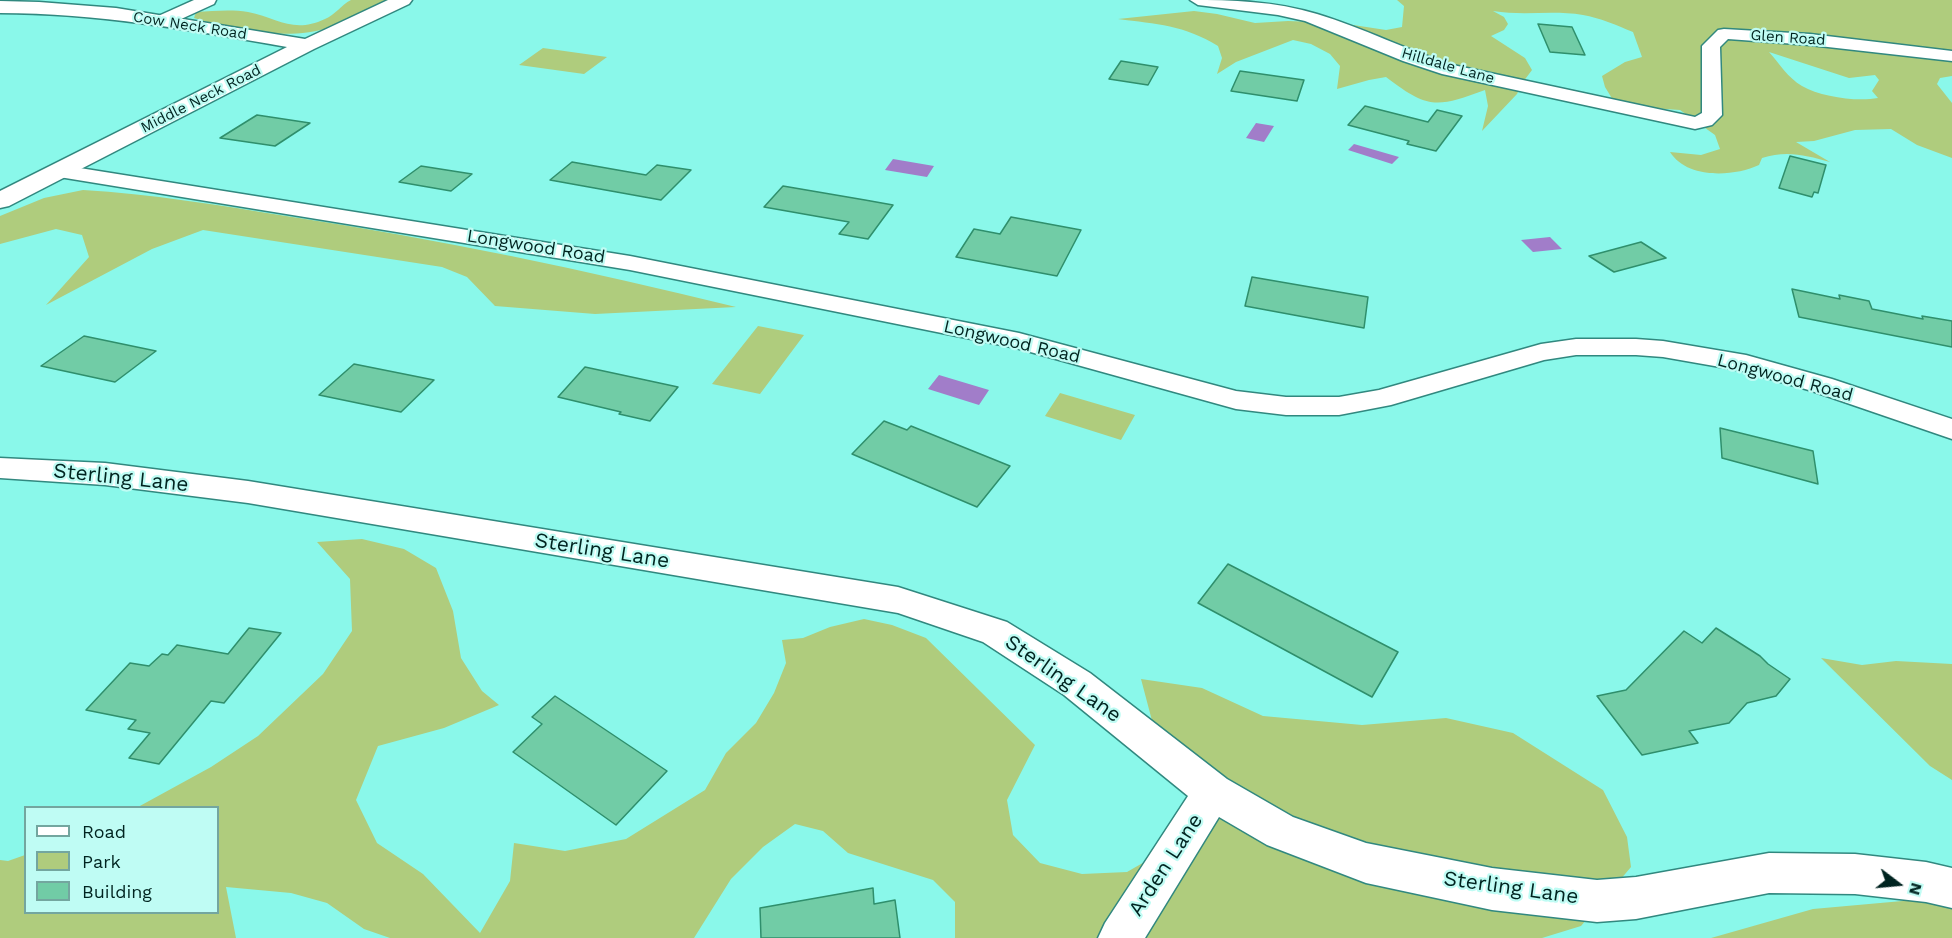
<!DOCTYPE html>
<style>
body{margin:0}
#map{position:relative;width:1952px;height:938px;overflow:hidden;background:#8af8ea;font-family:"Work Sans",sans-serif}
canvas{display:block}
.legend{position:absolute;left:24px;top:806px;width:195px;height:108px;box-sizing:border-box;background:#bffcf4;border:2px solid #73a69f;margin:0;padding:8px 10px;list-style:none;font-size:18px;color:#002420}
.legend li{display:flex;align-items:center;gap:12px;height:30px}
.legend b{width:30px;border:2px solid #73a69f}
.north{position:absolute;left:1868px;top:854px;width:60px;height:60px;-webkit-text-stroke:4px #bffcf4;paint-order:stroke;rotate:106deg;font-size:16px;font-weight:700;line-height:24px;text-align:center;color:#002420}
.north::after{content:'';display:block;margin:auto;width:21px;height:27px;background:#002420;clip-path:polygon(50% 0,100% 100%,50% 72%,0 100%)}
</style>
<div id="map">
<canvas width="1952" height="938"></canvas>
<ul class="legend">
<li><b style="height:8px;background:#fff"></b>Road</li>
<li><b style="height:16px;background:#afcc7d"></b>Park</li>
<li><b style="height:16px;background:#71cca6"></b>Building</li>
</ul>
<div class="north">N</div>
</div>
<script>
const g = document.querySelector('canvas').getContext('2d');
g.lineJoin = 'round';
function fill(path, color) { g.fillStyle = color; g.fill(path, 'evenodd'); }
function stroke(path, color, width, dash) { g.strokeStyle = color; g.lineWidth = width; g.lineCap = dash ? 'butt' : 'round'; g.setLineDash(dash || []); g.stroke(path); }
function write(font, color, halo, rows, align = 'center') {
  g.font = font + ' "Work Sans",sans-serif'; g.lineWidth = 4.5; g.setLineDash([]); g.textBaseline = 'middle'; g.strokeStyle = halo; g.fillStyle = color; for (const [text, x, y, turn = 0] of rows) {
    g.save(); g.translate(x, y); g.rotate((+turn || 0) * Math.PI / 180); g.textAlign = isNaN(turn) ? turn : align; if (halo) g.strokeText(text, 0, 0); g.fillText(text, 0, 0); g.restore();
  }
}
fill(new Path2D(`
 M 351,0 L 397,0 C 376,9 354,21 332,27 C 288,41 237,31 194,18 L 196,12 C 214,11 231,9 248,12 C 278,18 293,34 325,19 C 335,15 341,5 351,0 Z
 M 1397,0 L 1952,0 L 1952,76 L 1940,78 L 1937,84 L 1952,103 L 1952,158 L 1917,145 L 1891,129 L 1855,130 L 1814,141 L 1796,142 L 1830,162 C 1806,155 1786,150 1762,158 L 1759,165 C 1733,177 1687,179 1670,152 L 1701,155 L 1720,149 L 1715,135 L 1680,110 L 1651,108 L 1621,113 L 1605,87 L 1602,76 L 1625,62 L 1642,57 L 1633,32 C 1616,25 1600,18 1583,15 C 1553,10 1523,16 1493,11 L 1504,17 L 1508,24 L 1504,30 L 1491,36 L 1525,58 L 1532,70 L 1523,82 L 1517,94 L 1482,131 L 1488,106 L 1485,90 C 1436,108 1428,109 1386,77 L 1369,80 L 1337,89 L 1340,66 L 1330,54 L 1311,44 L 1293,40 L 1236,62 L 1217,74 L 1222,58 L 1218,46 C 1184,25 1157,24 1118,19 L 1194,11 L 1217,14 L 1255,23 L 1288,21 L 1340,23 L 1386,30 L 1402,27 L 1404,6 ZM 1769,52 L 1849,78 L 1875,75 L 1879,80 L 1872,91 L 1878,98 C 1857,102 1821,97 1802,86 C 1788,78 1779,63 1769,52 Z
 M 543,48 L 607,57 L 584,74 L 519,65 Z
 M 83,190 C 151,194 218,205 286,216 C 439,239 586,270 736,307 L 595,314 L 495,306 L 467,277 L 442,267 L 203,230 L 152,249 L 46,305 L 89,257 L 82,235 L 56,229 L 0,244 L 0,216 L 44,198 Z
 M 758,326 L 804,335 L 760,394 L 712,384 Z
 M 1060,393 L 1135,415 L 1121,440 L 1045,416 Z
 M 362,539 L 404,549 L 436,568 L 453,611 L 461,658 L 482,691 L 499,705 L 444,728 L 378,746 L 356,800 L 377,843 L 423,874 L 480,933 L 510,881 L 514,843 L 565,851 L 626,839 L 705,790 L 726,753 L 756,723 L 774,693 L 786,663 L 782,640 L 803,638 L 830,627 L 864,619 L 892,625 L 926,638 L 1035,745 L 1007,800 L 1013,835 L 1040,863 L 1082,874 L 1127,872 L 1221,818 L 1155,732 L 1141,679 L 1202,688 L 1263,716 L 1362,725 L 1446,718 L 1513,733 L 1603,790 L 1627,837 L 1631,867 L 1581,926 L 1542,938 L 955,938 L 955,902 L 933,880 L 848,853 L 823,831 L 795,824 L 763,847 L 731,879 L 694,938 L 390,938 L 364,929 L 327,903 L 291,893 L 226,887 L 236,938 L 0,938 L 0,860 L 8,861 L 25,855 L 26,912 L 218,912 L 218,808 L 138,807 L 211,767 L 258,736 L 323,674 L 352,631 L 350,579 L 317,542 Z
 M 1821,658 L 1862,665 L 1896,661 L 1952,664 L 1952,780 L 1930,766 Z
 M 1936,898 L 1952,902 L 1952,938 L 1711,938 L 1813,909 Z`), '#afcc7d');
fill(new Path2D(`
 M 1256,123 L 1274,126 L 1264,142 L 1246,138 Z
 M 1354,144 L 1399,157 L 1392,164 L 1348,150 Z
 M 893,159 L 934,166 L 927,177 L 885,170 Z
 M 1550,237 L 1562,249 L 1533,252 L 1521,240 Z
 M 939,375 L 989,390 L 979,405 L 928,389 Z`), '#a17dc9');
const building = new Path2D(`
 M 1538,24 L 1572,27 L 1585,55 L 1550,52 Z
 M 1121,61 L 1158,67 L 1148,85 L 1109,79 Z
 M 1240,71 L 1304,80 L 1297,101 L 1231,91 Z
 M 1365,106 L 1428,122 L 1437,110 L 1462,116 L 1436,151 L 1407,144 L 1409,141 L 1348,125 Z
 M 257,115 L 310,123 L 275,146 L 220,138 Z
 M 1790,156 L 1826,165 L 1818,193 L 1814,192 L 1812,197 L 1779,188 Z
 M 572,162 L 646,175 L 657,165 L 691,170 L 661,200 L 550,180 Z
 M 421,166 L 472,174 L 451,191 L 399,182 Z
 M 783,186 L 865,200 L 893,205 L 868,239 L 839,234 L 849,222 L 764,207 Z
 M 1011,217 L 1081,230 L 1057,276 L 956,257 L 974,229 L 1000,234 Z
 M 1641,242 L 1666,258 L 1614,272 L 1589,256 Z
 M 1252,277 L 1368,297 L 1364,328 L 1245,306 Z
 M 1792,289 L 1840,299 L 1839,295 L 1869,301 L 1872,309 L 1923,319 L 1922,316 L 1952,321 L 1952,347 L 1799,317 Z
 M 84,336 L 156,351 L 115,382 L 41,366 Z
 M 354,364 L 434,380 L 401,412 L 319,395 Z
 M 585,367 L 678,387 L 650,421 L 619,414 L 621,412 L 558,397 Z
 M 884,421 L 907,430 L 911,426 L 1010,466 L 977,507 L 852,454 Z
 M 1720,428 L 1813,451 L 1818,484 L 1722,458 Z
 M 1228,564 L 1398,652 L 1372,697 L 1198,603 Z
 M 249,628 L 281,633 L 224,703 L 211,701 L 159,764 L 129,758 L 150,733 L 128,729 L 136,720 L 86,710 L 130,663 L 149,666 L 162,654 L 168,655 L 177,645 L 228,654 Z
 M 1716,628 L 1760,656 L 1768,664 L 1790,679 L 1776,696 L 1747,703 L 1729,723 L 1689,731 L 1698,743 L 1642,755 L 1597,696 L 1626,690 L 1684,631 L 1702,643 Z
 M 555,696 L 667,771 L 616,825 L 513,752 L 542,724 L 532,717 Z
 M 873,888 L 874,904 L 895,900 L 900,938 L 761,938 L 760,908 Z`);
fill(building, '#71cca6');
stroke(building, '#2f8f6c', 1.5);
const street = new Path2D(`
 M 194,0 L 216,0 L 214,4 L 168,25 L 156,25 L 153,21 L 156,17 Z
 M 1190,0 C 1232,0 1275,1 1317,14 C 1363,28 1407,50 1453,65 L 1695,117 L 1702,113 L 1702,46 L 1718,30 L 1724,29 L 1810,34 L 1952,51 L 1952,61 L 1810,45 L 1728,39 L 1720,47 L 1722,115 L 1712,125 L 1695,129 L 1442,74 L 1403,61 L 1305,21 L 1278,15 L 1198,5 Z
 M 61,165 L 630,256 L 1019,333 L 1236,391 L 1286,397 L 1339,397 L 1379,390 L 1541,344 L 1576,339 L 1636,339 L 1663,341 L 1746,355 L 1832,379 L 1952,419 L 1952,439 L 1812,391 L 1743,371 L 1663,357 L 1636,355 L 1576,355 L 1544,360 L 1391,405 L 1339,415 L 1286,415 L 1236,409 L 1016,348 L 630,270 L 53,176 L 50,171 L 53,166 Z
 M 0,458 L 105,463 L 248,481 L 898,587 L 1007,622 L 1090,673 L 1227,779 L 1293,817 L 1366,843 L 1492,868 L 1597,880 L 1636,877 L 1769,853 L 1855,854 L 1926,862 L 1952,868 L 1952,908 L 1926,902 L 1855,894 L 1769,893 L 1636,919 L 1597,922 L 1492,910 L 1366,883 L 1267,845 L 1219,817 L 1145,938 L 1098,938 L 1105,923 L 1188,796 L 1064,695 L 983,642 L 898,613 L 248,503 L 105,485 L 0,478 Z`);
const secondary = new Path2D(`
 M 388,0 L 412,0 L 409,4 L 314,49 L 9,206 L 0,208 L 0,191 L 287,47 C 191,30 97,13 0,13 L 0,1 L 39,2 L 116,8 L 305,39 Z`);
stroke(street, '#31887f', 3);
stroke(secondary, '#31887f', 3);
fill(street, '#fff');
fill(secondary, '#fff');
write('15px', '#002420', '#bffcf4', [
 ["Cow Neck Road",190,26,9],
 ["Glen Road",1788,38,4],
 ["Hilldale Lane",1448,66,16],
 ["Middle Neck Road",201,99,-27]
]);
write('18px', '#002420', '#bffcf4', [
 ["Longwood Road",536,247,9],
 ["Longwood Road",1012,342,13],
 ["Longwood Road",1785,378,15]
]);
write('21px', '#002420', '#bffcf4', [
 ["Sterling Lane",121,478,6],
 ["Sterling Lane",602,551,9],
 ["Sterling Lane",1063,679,35],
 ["Arden Lane",1166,865,-57],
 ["Sterling Lane",1511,888,8]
]);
</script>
